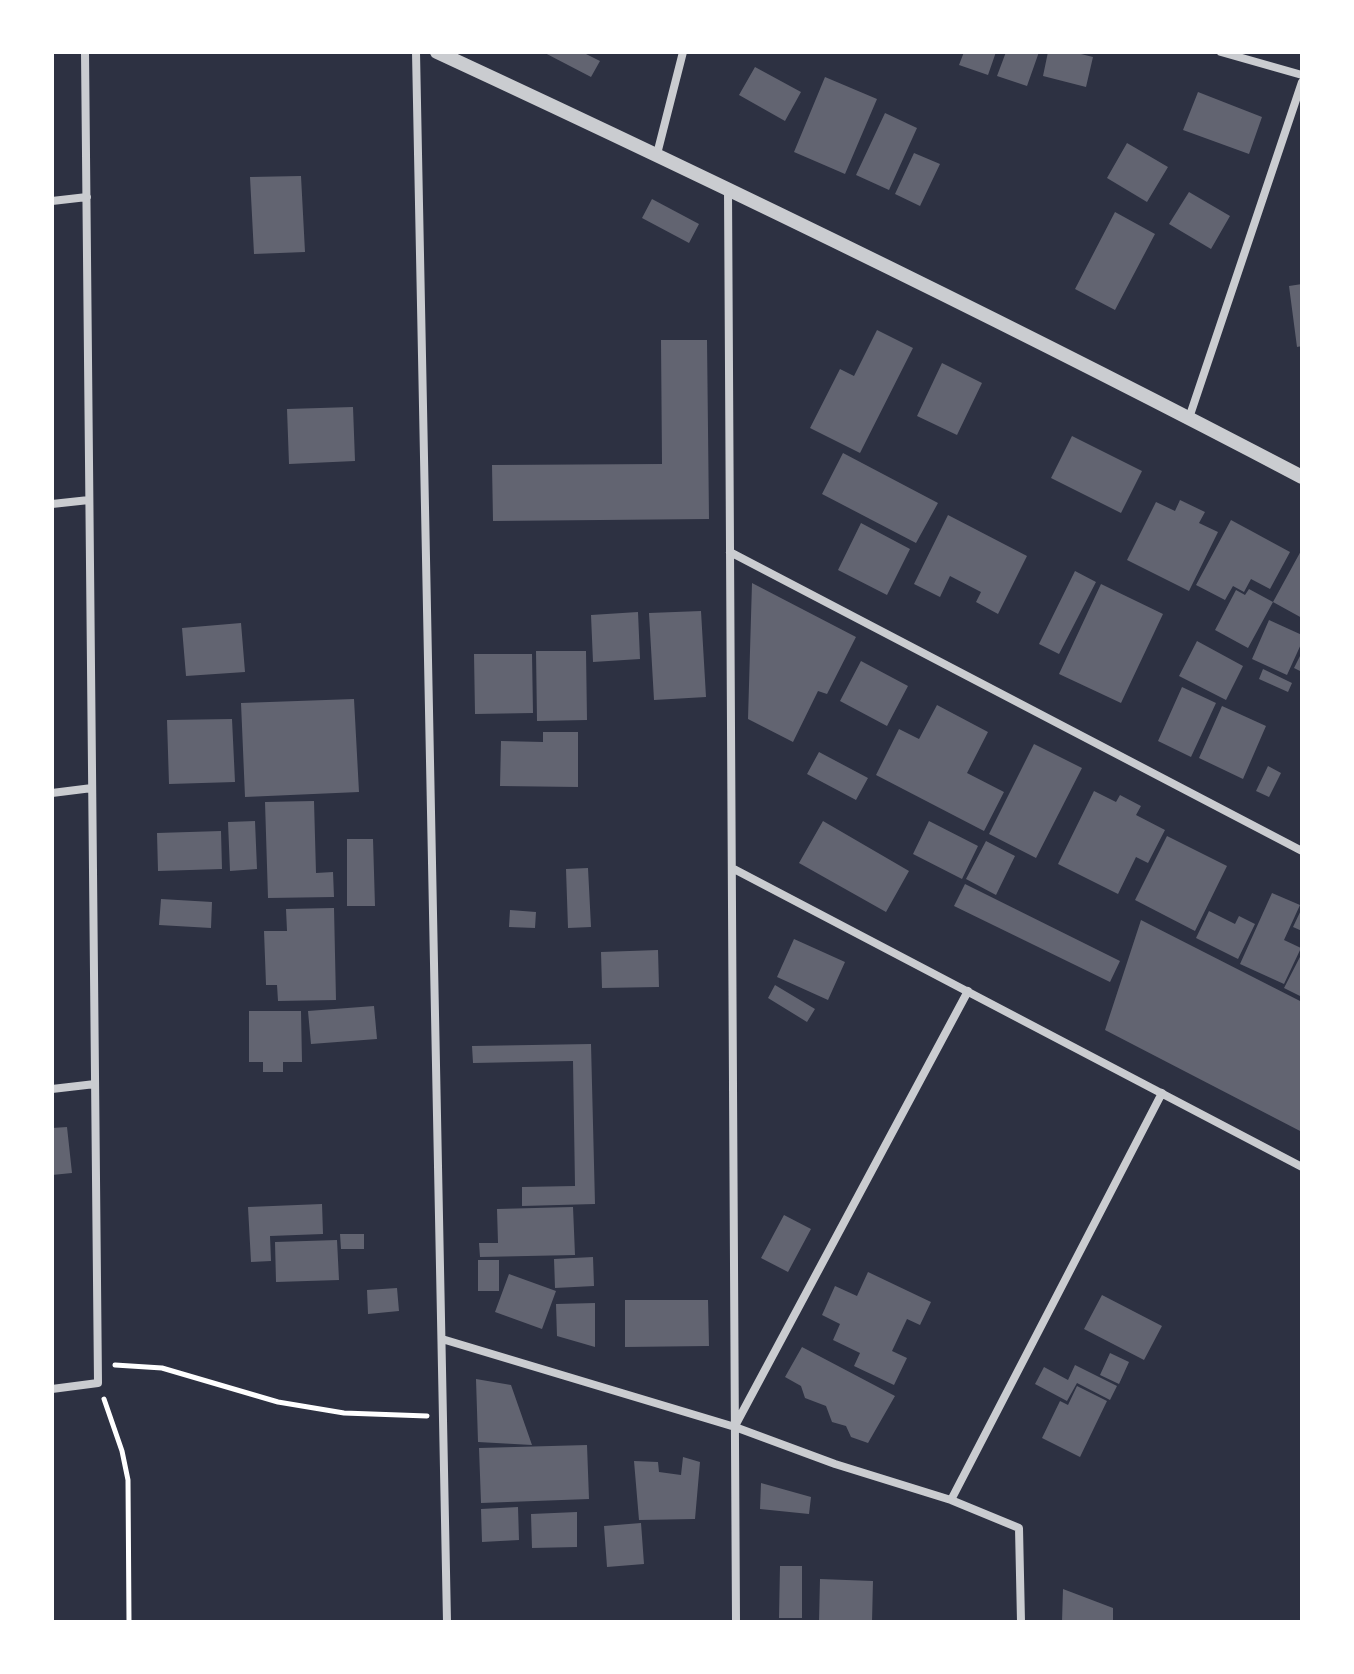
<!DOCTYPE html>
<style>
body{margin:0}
#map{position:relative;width:1354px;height:1674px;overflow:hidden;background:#2d3142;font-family:Arial,sans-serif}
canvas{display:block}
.frame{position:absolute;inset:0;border:54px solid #fff;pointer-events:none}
</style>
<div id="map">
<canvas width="1354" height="1674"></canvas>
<div class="frame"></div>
</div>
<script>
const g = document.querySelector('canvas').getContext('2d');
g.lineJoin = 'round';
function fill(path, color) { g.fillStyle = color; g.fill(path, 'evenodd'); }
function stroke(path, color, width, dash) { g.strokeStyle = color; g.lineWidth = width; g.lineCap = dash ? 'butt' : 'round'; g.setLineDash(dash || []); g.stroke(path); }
fill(new Path2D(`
 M 543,52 L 582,52 L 600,61 L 591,77 Z
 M 964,52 L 996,52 L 988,75 L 959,65 Z
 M 1006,52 L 1039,52 L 1027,86 L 997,76 Z
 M 1048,52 L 1073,52 L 1093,57 L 1086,87 L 1043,76 Z
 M 755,67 L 801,92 L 785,121 L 739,95 Z
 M 825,77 L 877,99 L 845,174 L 794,152 Z
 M 1198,92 L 1262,117 L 1249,154 L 1183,130 Z
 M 885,113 L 917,128 L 889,190 L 856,175 Z
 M 1127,143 L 1168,167 L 1147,202 L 1107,178 Z
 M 914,153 L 940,164 L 920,206 L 895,194 Z
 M 301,176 L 305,252 L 254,254 L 250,177 Z
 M 1189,192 L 1230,216 L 1211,249 L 1169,224 Z
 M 652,199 L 699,224 L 689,243 L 642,218 Z
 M 1115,212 L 1155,234 L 1115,310 L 1075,289 Z
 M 1302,284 L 1302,346 L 1297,347 L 1289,286 Z
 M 877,330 L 913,348 L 860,453 L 810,428 L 840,369 L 854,376 Z
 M 661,340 L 707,340 L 709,519 L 493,521 L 492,465 L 662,464 Z
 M 942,363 L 982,383 L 957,435 L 917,416 Z
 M 353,407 L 355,461 L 289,464 L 287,409 Z
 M 1072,436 L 1142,471 L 1121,513 L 1051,478 Z
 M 843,453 L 938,503 L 916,543 L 822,494 Z
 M 1180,500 L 1205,512 L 1199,523 L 1218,532 L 1189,591 L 1127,560 L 1156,502 L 1175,511 Z
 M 948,515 L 1027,556 L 998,614 L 976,602 L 981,592 L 950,576 L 940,597 L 914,584 Z
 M 1231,520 L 1290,552 L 1270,589 L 1251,579 L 1244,592 L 1233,586 L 1225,600 L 1196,585 Z
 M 861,523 L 910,549 L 887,595 L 838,570 Z
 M 1302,549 L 1302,618 L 1273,602 Z
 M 1075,571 L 1096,582 L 1059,654 L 1039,644 Z
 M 752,583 L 856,637 L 827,694 L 818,691 L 793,742 L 748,719 Z
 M 1101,584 L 1163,614 L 1121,703 L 1059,674 Z
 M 1249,589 L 1273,602 L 1248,648 L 1215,630 L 1236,590 L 1245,595 Z
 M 701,611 L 706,697 L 654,700 L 649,613 Z
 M 638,612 L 640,659 L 593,662 L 591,615 Z
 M 1269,620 L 1302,635 L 1302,642 L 1287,675 L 1252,659 Z
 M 241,623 L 245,672 L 186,676 L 182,628 Z
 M 1197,641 L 1243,666 L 1226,700 L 1179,676 Z
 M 536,651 L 586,651 L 587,720 L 537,721 Z
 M 1302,652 L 1302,672 L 1294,668 Z
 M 474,654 L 532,654 L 533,713 L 475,714 Z
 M 861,661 L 908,686 L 887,726 L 840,701 Z
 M 1263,669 L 1292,683 L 1288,692 L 1259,679 Z
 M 1182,687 L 1216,703 L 1191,757 L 1158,741 Z
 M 354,699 L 359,792 L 245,797 L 241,703 Z
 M 937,705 L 988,732 L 967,773 L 1004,792 L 984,831 L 876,775 L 899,729 L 919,739 Z
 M 1222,706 L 1266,726 L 1243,779 L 1199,758 Z
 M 232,719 L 235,782 L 169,784 L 167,720 Z
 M 543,732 L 578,732 L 578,787 L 500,786 L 501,741 L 543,742 Z
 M 1034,744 L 1082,768 L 1036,858 L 989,834 Z
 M 819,752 L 868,778 L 856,800 L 807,774 Z
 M 1268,766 L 1281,773 L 1269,797 L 1256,791 Z
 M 1094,791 L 1116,802 L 1120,795 L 1141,806 L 1136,815 L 1165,830 L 1148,863 L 1136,857 L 1118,894 L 1058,864 Z
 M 314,801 L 316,873 L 333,872 L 334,897 L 268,898 L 265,802 Z
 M 255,821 L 257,869 L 230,871 L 228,822 Z
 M 823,821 L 909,871 L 886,912 L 799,863 Z
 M 929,821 L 978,846 L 962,879 L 913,854 Z
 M 221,831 L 222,869 L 158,871 L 157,833 Z
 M 1167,836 L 1227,866 L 1195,931 L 1135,900 Z
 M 347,839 L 373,839 L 375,906 L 347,906 Z
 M 986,841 L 1015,856 L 996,895 L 966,879 Z
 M 588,868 L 591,927 L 568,928 L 566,869 Z
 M 965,884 L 1120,961 L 1110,982 L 954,906 Z
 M 1272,893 L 1300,905 L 1284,940 L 1301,948 L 1284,984 L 1240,964 Z
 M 161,899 L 212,902 L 211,928 L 159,925 Z
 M 334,908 L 336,1000 L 278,1001 L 277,985 L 266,985 L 264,931 L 287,931 L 286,909 Z
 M 1302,908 L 1302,931 L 1293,927 Z
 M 510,910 L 536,912 L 535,928 L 509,927 Z
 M 1209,911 L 1235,924 L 1239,916 L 1255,924 L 1238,959 L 1196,938 Z
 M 1141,920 L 1302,1002 L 1302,1132 L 1105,1030 Z
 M 794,939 L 845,962 L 828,1000 L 777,977 Z
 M 658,950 L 659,987 L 602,988 L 601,952 Z
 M 1302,953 L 1302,997 L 1284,988 Z
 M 775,985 L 815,1009 L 807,1022 L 768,998 Z
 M 374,1006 L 377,1039 L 311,1044 L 308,1011 Z
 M 249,1011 L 301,1011 L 302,1062 L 283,1062 L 283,1072 L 263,1072 L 263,1062 L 249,1062 Z
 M 591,1044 L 595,1204 L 522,1206 L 522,1187 L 575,1186 L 573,1061 L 473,1063 L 472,1046 Z
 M 67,1127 L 72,1173 L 52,1175 L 52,1128 Z
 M 322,1204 L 323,1234 L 270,1236 L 271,1261 L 251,1262 L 248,1207 Z
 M 573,1207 L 575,1255 L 480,1257 L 479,1243 L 498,1243 L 497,1209 Z
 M 784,1215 L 811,1229 L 788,1272 L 761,1258 Z
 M 340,1234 L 364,1234 L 364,1249 L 341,1249 Z
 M 337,1240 L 339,1280 L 276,1282 L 275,1242 Z
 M 593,1257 L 594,1286 L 555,1288 L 554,1259 Z
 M 478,1260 L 499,1260 L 499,1291 L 478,1291 Z
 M 868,1272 L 931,1302 L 920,1325 L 907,1319 L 892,1351 L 907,1358 L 894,1385 L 854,1366 L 860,1353 L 833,1340 L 840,1324 L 822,1315 L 835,1286 L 857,1296 Z
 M 509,1274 L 556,1291 L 542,1329 L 495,1312 Z
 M 397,1288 L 399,1311 L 368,1314 L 367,1290 Z
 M 1102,1295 L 1162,1326 L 1144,1360 L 1084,1329 Z
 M 625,1300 L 708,1300 L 709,1346 L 625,1347 Z
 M 595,1303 L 595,1347 L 557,1336 L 556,1304 Z
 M 802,1347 L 895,1396 L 868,1443 L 851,1437 L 846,1426 L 832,1422 L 826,1406 L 805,1398 L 801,1386 L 785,1377 Z
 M 1110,1353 L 1129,1362 L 1119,1384 L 1100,1375 Z
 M 1075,1365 L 1117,1386 L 1110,1400 L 1077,1383 L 1067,1401 L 1035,1384 L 1044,1367 L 1068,1380 Z
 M 476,1379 L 511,1385 L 532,1445 L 478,1442 Z
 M 1077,1386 L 1107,1401 L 1080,1457 L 1042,1438 L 1060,1401 L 1068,1405 Z
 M 587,1445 L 589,1499 L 481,1503 L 479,1448 Z
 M 683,1457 L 700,1462 L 695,1519 L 639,1520 L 634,1461 L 658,1462 L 659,1472 L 681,1475 Z
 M 761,1483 L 811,1497 L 809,1514 L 760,1509 Z
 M 518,1507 L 519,1540 L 482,1542 L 481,1509 Z
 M 577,1512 L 577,1547 L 532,1548 L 531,1514 Z
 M 641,1523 L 644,1564 L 607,1567 L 604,1526 Z
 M 780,1566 L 802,1566 L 802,1618 L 779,1618 Z
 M 820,1579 L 873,1581 L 872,1622 L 819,1622 Z
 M 1063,1589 L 1113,1608 L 1113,1622 L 1062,1622 Z`), '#626471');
stroke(new Path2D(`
 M 115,1365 L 162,1368 L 278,1402 L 344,1413 L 427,1416
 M 104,1399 L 122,1451 L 128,1480 L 129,1622`), '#fff', 5);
stroke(new Path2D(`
 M 416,52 L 447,1622
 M 1221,52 L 1302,75
 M 657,154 L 683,52
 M 728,190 L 736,1622
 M 52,201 L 87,197
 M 1189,418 L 1302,82
 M 52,504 L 89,500
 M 730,552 L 1302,851
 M 52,793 L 92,788
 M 732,868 L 1302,1167
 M 52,1089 L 95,1084
 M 442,1339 L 735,1427 L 835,1464 L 951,1500 L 1019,1528 L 1021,1622
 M 52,1389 L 98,1383 L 85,52
 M 736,1424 L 968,991
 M 951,1500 L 1162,1093`), '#caccd0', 8);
stroke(new Path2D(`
 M 437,52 C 728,187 1018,328 1302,477`), '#caccd0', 14);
</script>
